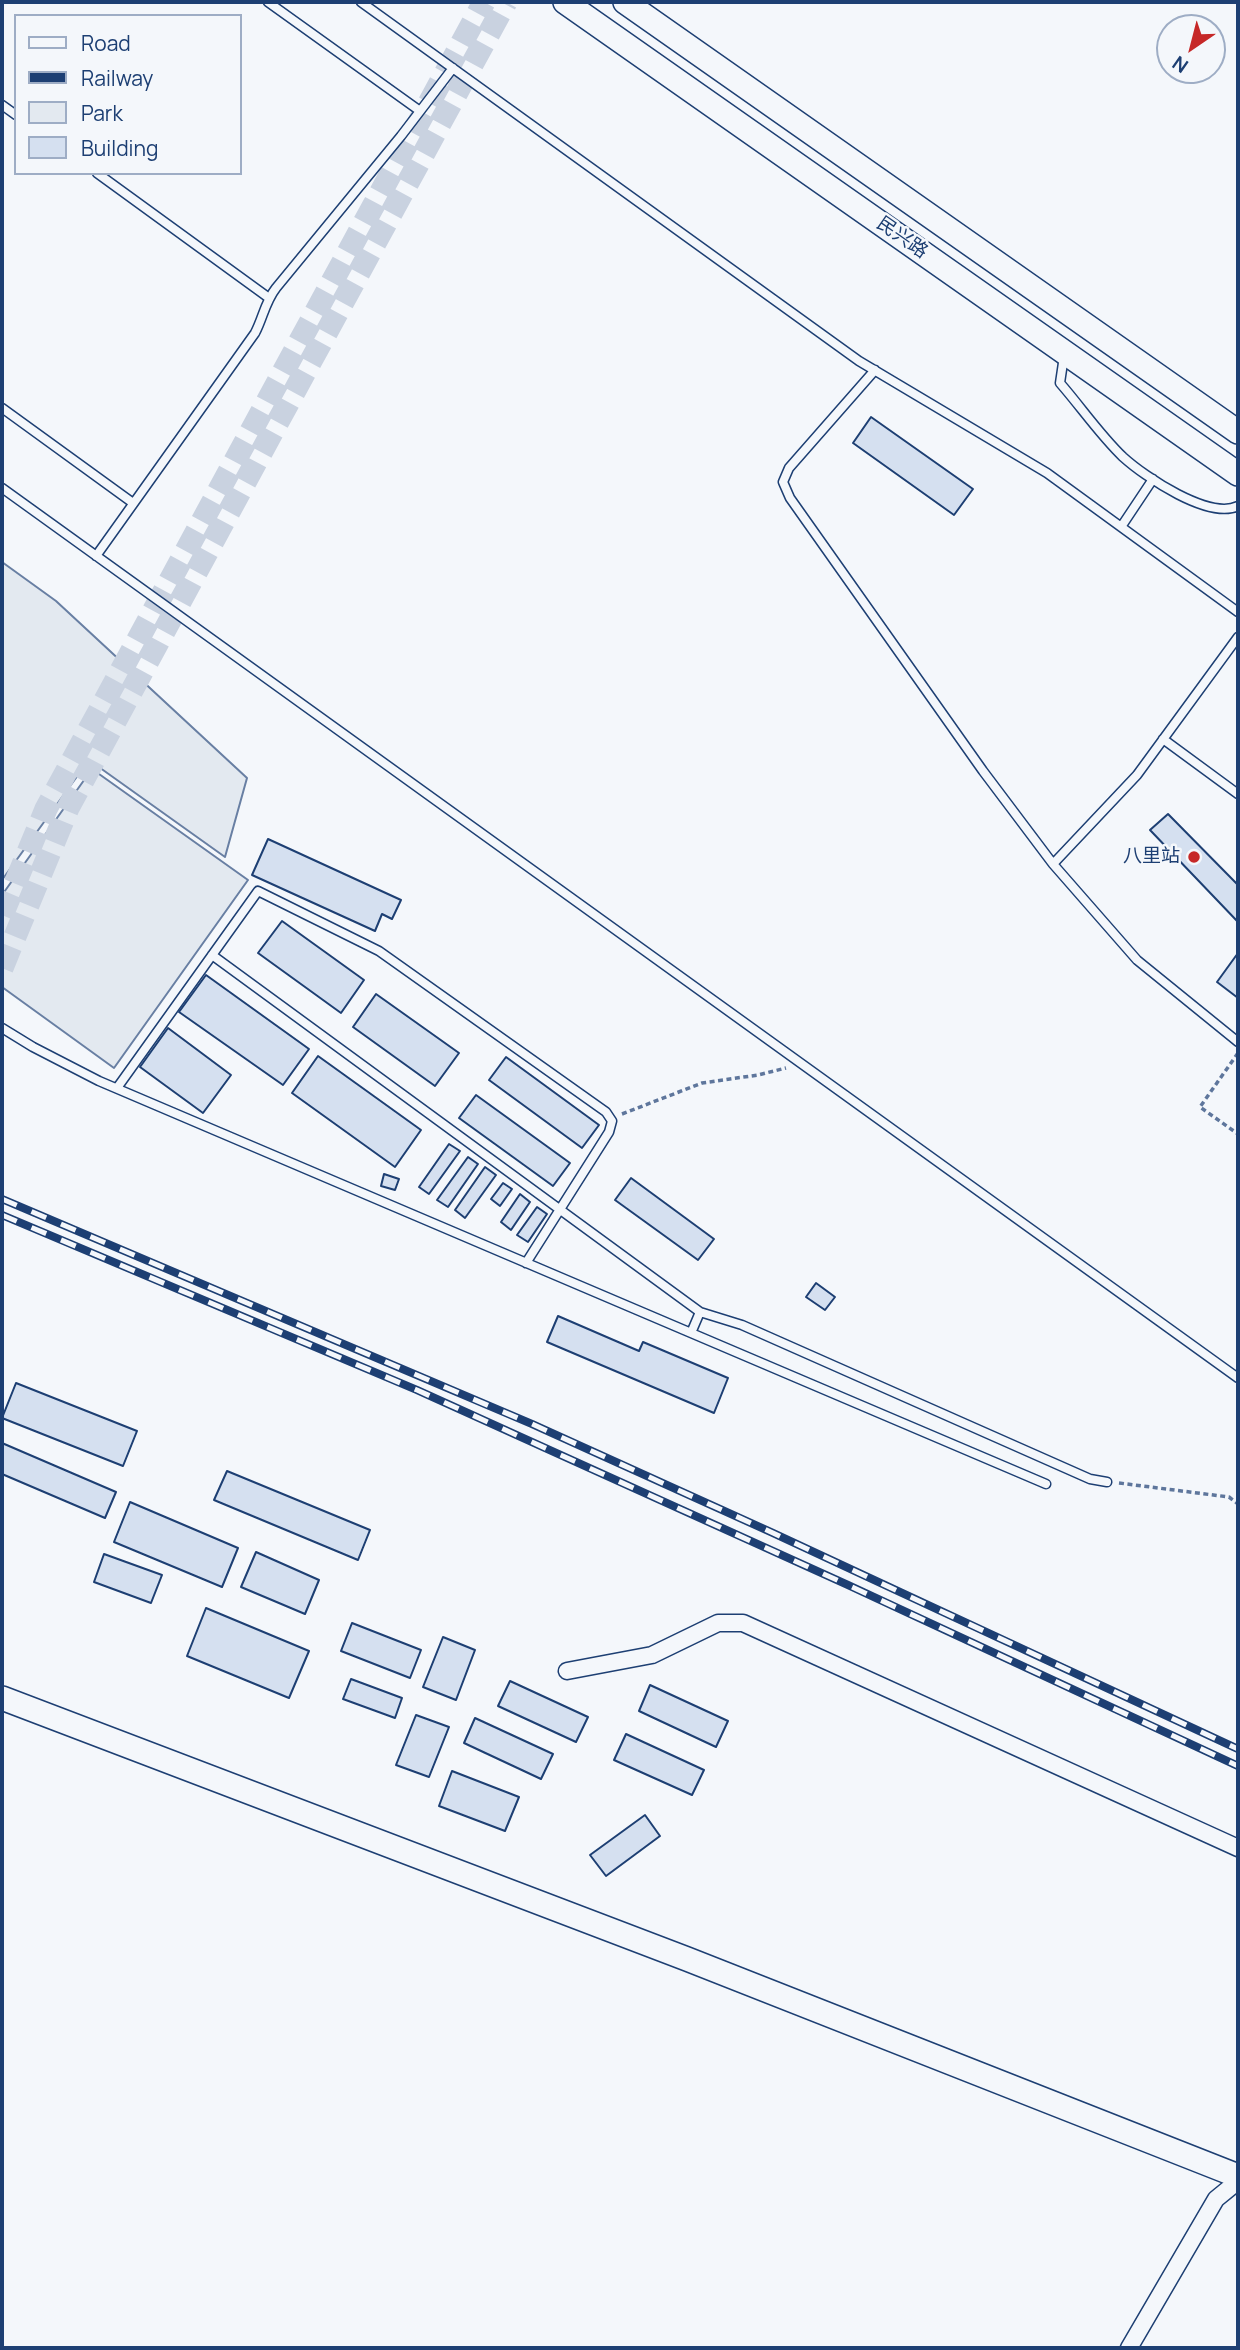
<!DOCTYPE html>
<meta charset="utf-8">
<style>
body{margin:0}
#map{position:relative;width:1240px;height:2350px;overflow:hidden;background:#f4f7fb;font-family:Manrope,sans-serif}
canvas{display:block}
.frame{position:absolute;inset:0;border:4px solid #1d3f73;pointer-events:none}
.legend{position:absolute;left:14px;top:14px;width:228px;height:161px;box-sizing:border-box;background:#f4f7fb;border:2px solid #9eadc5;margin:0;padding:9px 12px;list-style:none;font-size:21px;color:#1d3f73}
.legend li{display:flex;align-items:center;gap:14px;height:35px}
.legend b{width:35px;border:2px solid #9eadc5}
.north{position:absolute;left:1156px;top:14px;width:70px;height:70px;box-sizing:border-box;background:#f4f7fb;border:2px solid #9eadc5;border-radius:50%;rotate:215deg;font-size:19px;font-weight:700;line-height:28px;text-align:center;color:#1d3f73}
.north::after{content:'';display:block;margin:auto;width:24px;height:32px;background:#c62828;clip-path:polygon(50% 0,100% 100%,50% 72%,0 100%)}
</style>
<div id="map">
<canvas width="1240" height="2350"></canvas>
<div class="frame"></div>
<ul class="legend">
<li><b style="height:9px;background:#f4f7fb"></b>Road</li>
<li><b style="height:9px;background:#1d3f73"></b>Railway</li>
<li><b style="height:19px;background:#e3e9f0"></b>Park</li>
<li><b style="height:19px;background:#d5e0f0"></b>Building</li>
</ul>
<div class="north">N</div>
</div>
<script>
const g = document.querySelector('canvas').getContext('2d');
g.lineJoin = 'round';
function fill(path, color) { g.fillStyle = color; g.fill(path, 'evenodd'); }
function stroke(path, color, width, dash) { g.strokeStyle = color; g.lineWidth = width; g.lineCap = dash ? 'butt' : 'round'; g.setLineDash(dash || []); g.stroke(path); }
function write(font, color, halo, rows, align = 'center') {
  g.font = font + ' Manrope,"Noto Sans SC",sans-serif'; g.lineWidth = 5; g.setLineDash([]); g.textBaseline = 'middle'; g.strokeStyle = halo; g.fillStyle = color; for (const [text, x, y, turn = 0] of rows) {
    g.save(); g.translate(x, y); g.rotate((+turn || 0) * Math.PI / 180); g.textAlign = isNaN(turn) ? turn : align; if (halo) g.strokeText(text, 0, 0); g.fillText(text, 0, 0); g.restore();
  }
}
const green = new Path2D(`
 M 2,562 L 56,601 L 247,778 L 225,857 L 89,760 L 2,880 Z
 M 92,769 L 248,880 L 114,1068 L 2,987 L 2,895 Z`);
fill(green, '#e3e9f0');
stroke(green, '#687fa3', 2);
const building = new Path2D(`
 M 871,417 L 973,489 L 954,515 L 853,443 Z
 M 1168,814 L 1238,885 L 1238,922 L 1150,830 Z
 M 268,839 L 401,900 L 392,919 L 382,914 L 375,931 L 252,875 Z
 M 282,921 L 364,980 L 341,1013 L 258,953 Z
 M 1238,953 L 1238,998 L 1217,982 Z
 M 206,975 L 309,1049 L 283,1085 L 179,1012 Z
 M 376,994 L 459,1053 L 435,1086 L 353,1027 Z
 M 168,1028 L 231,1075 L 203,1113 L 140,1067 Z
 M 318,1056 L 421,1130 L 395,1167 L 292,1093 Z
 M 506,1057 L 599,1125 L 582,1148 L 489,1080 Z
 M 476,1095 L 570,1163 L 553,1186 L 459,1118 Z
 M 449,1144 L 460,1151 L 429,1194 L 419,1187 Z
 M 468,1157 L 478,1164 L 448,1207 L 437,1200 Z
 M 485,1167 L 496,1175 L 465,1218 L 455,1210 Z
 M 384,1174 L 399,1179 L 395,1190 L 381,1186 Z
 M 631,1178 L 714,1239 L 698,1260 L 615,1200 Z
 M 503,1183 L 512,1189 L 500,1206 L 491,1199 Z
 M 520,1194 L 530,1202 L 511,1230 L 501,1222 Z
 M 537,1207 L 547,1214 L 528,1242 L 517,1235 Z
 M 816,1283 L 835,1297 L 825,1310 L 806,1297 Z
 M 558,1316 L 639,1351 L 643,1342 L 728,1378 L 714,1413 L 547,1342 Z
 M 16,1383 L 137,1431 L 123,1466 L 2,1418 Z
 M 2,1443 L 116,1492 L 105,1518 L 2,1474 Z
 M 227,1471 L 370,1530 L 358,1560 L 214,1500 Z
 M 130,1502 L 238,1548 L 222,1587 L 114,1542 Z
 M 256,1552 L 319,1580 L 305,1614 L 241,1587 Z
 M 104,1554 L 162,1575 L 151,1603 L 94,1582 Z
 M 206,1608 L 309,1651 L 289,1698 L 187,1656 Z
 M 352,1623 L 421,1650 L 410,1678 L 341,1651 Z
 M 443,1637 L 475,1650 L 456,1700 L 423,1687 Z
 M 351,1679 L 402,1698 L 395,1718 L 343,1699 Z
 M 510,1681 L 588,1717 L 576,1742 L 498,1706 Z
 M 650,1685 L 728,1721 L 716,1747 L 639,1711 Z
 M 416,1715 L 449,1727 L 429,1777 L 396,1765 Z
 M 475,1718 L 553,1754 L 541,1779 L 464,1743 Z
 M 626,1734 L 704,1770 L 692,1795 L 614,1760 Z
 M 452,1771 L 519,1797 L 505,1831 L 439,1806 Z
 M 645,1815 L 660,1836 L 606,1876 L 590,1855 Z`);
fill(building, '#d5e0f0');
stroke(building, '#1d3f73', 2);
stroke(new Path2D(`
 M 2,915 L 46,809 L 484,2
 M 2,968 L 68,808 L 506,2`), '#c9d2e0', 23, [23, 11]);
const lane = new Path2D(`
 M 268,2 L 420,111
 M 361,2 L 859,361 L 1047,473 L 1238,612
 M 2,105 L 16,115
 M 97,173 L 269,298
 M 1064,356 L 1060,383 C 1081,407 1100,435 1123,457 C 1145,477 1209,520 1238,506
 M 875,370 L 789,468 L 783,482 L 790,498 L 983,771 L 1053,864 L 1137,960 L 1238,1042
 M 2,408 L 133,503
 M 2,488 L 1238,1378
 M 1121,527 L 1153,479
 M 96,556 L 255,333 C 263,318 265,302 276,288 L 401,136 L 453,68
 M 1163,739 L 1238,794
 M 1053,864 L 1137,775 L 1238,637
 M 212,955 L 700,1312 L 742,1325 L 1090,1479 L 1107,1482
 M 2,1028 L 33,1047 L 99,1081 L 1046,1484
 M 117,1088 L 258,891 L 379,951 L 606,1112 L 612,1121 L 609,1132 L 526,1263
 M 691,1333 L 700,1312`);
const street = new Path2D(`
 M 567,1671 L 652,1655 L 718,1623 L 743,1623 L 1238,1848
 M 1129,2348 L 1216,2199 L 1238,2181`);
const secondary = new Path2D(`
 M 565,2 L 1238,474
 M 625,2 L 1238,432
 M 2,1698 L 687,1959 L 1238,2176`);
stroke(lane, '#1d3f73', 11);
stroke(street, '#1d3f73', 19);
stroke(secondary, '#1d3f73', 26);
stroke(new Path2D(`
 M 1238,1053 L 1200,1107 L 1238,1134
 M 622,1114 L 702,1083 L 758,1075 L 786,1068
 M 1119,1483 L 1229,1497 L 1238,1504`), '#5e769c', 3.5, [5, 3.5]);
stroke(lane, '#f4f7fb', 8);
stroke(street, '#f4f7fb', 16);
stroke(secondary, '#f4f7fb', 23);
const rail = new Path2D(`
 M 2,1199 L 532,1424 L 773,1533 L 1238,1749
 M 2,1215 L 417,1390 L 848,1585 L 1238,1766`);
stroke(rail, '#1d3f73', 8);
stroke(rail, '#f4f7fb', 5, [16]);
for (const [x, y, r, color] of [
 [1194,857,7,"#c62828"]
]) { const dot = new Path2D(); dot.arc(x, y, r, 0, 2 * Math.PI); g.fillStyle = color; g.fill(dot); stroke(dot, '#f4f7fb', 2.5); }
write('19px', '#1d3f73', '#f4f7fb', [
 ["民兴路",902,238,35]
]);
write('19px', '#1d3f73', '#f4f7fb', [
 ["八里站",1180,857]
], 'right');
</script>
